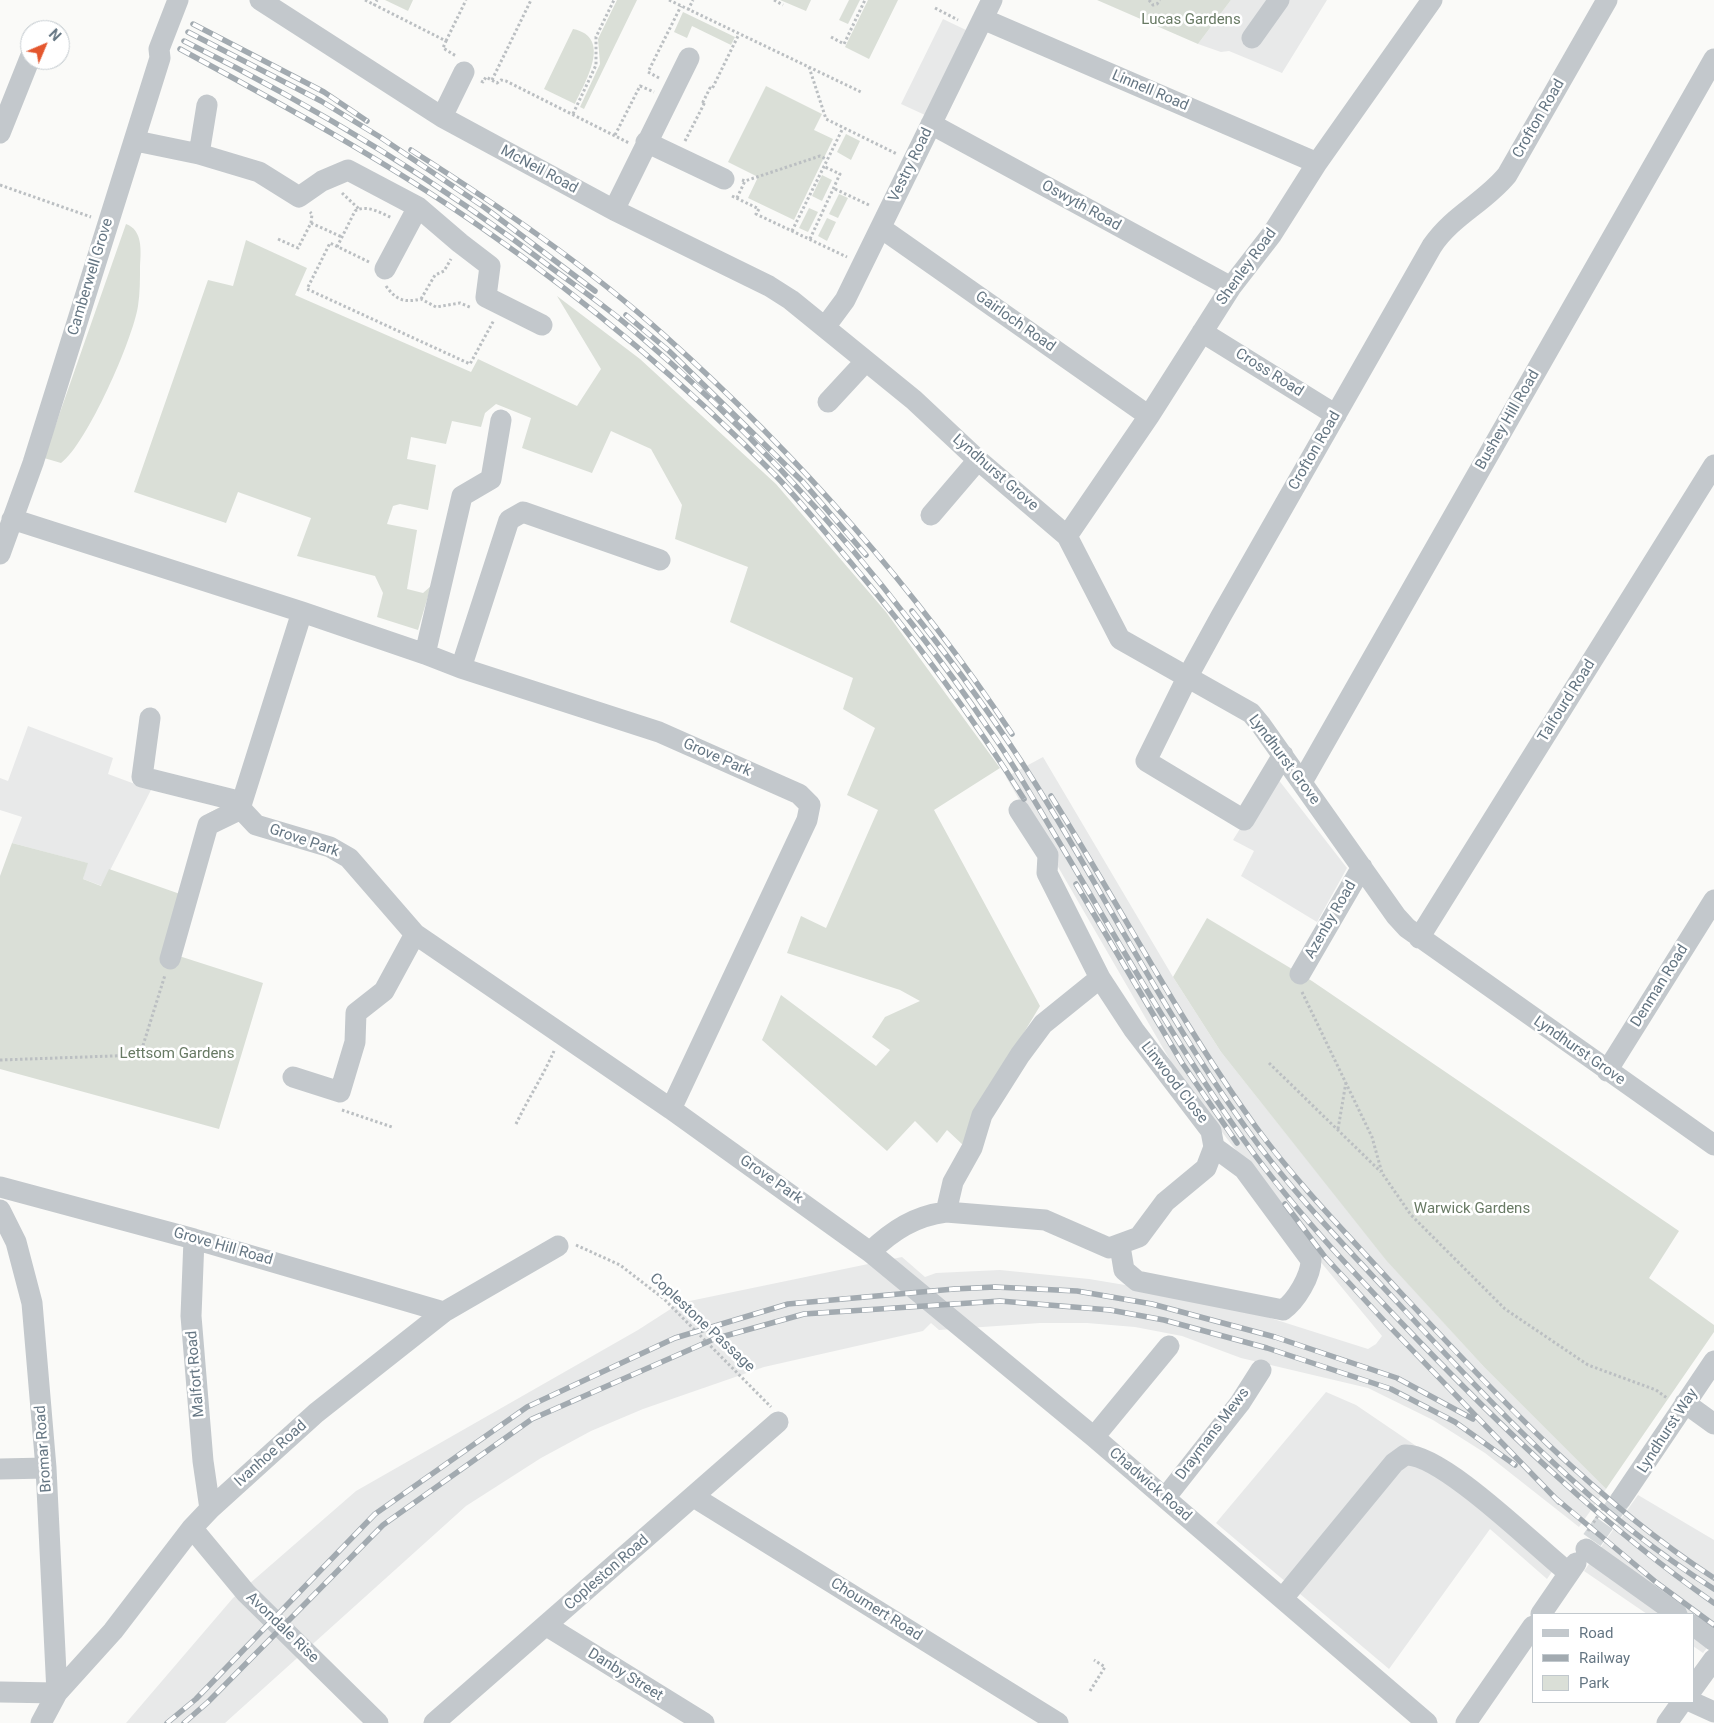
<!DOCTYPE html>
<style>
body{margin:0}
#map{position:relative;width:1714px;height:1723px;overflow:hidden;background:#fafaf8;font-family:Roboto,sans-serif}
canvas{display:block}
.legend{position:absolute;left:1532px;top:1613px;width:162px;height:90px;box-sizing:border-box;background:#fff;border:1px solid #c1c8cd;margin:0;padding:6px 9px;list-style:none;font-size:15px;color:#657683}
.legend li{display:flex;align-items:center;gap:10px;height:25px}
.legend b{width:25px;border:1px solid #c1c8cd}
.north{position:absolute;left:20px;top:20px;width:50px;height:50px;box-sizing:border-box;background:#fff;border:1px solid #c1c8cd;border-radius:50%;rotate:45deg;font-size:14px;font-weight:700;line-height:20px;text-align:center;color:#657683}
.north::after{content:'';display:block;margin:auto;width:18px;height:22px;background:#e4572e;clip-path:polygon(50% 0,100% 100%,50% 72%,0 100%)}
</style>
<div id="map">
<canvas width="1714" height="1723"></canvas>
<ul class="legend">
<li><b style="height:6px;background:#c3c8cc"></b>Road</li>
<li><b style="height:6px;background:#a2aab0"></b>Railway</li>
<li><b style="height:14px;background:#dadfd7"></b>Park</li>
</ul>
<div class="north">N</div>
</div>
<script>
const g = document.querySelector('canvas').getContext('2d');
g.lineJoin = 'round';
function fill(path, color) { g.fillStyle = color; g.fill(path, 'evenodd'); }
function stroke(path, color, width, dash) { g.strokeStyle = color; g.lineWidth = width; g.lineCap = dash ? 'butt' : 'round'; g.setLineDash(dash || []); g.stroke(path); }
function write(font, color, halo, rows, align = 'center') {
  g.font = font + ' Roboto,sans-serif'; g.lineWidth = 5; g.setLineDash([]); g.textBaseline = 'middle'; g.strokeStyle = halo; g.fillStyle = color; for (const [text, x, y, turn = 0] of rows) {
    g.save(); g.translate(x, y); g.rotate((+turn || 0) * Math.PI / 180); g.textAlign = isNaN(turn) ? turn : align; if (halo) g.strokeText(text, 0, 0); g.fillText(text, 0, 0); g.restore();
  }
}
fill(new Path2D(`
 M 1231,0 L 1327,0 L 1282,73 L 1229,51 L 1221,52 L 1198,44 Z
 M 943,19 L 966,30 L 925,115 L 901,104 Z
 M 28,726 L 113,758 L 108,774 L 151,790 L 102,886 L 83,879 L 87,863 L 12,843 L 22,817 L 0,810 L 0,778 L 8,781 Z
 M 1043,757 L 1173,977 L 1221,1052 L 1387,1260 L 1484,1367 L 1606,1489 L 1579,1527 L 1485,1453 L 1433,1420 L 1368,1388 L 1241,1358 L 1182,1336 L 1135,1327 L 1087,1323 L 1040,1323 L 939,1330 L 931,1323 L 923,1331 L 764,1367 L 643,1409 L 591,1431 L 541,1458 L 466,1506 L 225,1723 L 126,1723 L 233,1598 L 356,1491 L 638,1330 L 680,1303 L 902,1257 L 925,1277 L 936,1273 L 1000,1270 L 1089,1279 L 1137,1287 L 1264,1316 L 1368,1349 L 1376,1344 L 1382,1336 L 1319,1260 L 1178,1074 L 1006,777 Z
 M 1274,774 L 1347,868 L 1317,922 L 1241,876 L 1254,851 L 1233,840 Z
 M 1326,1392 L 1356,1405 L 1478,1488 L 1560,1560 L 1547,1579 L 1490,1529 L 1389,1669 L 1216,1523 Z
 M 1638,1495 L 1714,1540 L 1714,1639 L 1703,1653 L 1693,1646 L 1693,1614 L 1647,1614 L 1584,1571 Z`), '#e8e9e9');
fill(new Path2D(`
 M 385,0 L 413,0 L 408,11 Z
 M 617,0 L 637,0 L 584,109 L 580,107 L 600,64 L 598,39 Z
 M 780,0 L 811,0 L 806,11 Z
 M 849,0 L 860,0 L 848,24 L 839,20 Z
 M 868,0 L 898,0 L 869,59 L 845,47 Z
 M 1097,0 L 1231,0 L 1198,44 Z
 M 683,12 L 735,37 L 731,45 L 692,26 L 687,38 L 674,32 Z
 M 573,29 C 613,37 585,82 575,104 L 544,89 Z
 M 766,86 L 822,114 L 814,130 L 833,139 L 794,220 L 748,198 L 758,177 L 728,162 Z
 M 846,134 L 860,141 L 851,160 L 837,152 Z
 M 822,175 L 832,180 L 822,201 L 812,196 Z
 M 839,194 L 848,198 L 838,218 L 829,214 Z
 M 809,208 L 818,212 L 808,232 L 799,228 Z
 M 827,218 L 836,222 L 827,241 L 818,236 Z
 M 126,224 C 143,230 141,251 140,267 C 140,280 140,293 138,306 C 133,339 87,444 61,463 L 44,458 Z
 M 246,240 L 307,268 L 295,295 L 471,372 L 478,359 L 577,406 L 601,369 L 557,296 L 640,359 L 776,484 L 886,612 L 1000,768 L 934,810 L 1040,1006 L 977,1110 L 963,1145 L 947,1130 L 937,1143 L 915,1121 L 887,1151 L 762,1040 L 781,995 L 876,1066 L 890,1050 L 872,1037 L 885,1017 L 920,1001 L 900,990 L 787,953 L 801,916 L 826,928 L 878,810 L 847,795 L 875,728 L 843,709 L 853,678 L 730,622 L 748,567 L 675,539 L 682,505 L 651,449 L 611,431 L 592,473 L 522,448 L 531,418 L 496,404 L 485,413 L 481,427 L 452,421 L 446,444 L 411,437 L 407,459 L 436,465 L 428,510 L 400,504 L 393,506 L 387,524 L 417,530 L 407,589 L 423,593 L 431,586 L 418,630 L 377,617 L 383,593 L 375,576 L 297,556 L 311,518 L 238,492 L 226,523 L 134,492 L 208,280 L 233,286 Z
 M 220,807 L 179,956 L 263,983 L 219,1129 L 0,1069 L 0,876 L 12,843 L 88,863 L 83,879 L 101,886 L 109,869 L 180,894 L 207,814 Z
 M 1207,918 L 1312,981 L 1679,1231 L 1649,1278 L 1714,1325 L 1714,1332 L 1606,1489 L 1484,1367 L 1386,1260 L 1221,1052 L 1173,977 Z`), '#dadfd7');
stroke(new Path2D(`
 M 1592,1540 L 1621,1499`), '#d5d9db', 21, [21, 11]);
stroke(new Path2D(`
 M 365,0 L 446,41 L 443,48 L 456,56
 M 669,0 L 861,92
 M 774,0 L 783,5
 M 1149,0 L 1153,5 L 1157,4 L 1160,0
 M 374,6 L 377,0
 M 935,8 L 958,20
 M 688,10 L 693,0
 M 831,37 L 844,44 L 865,0
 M 446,41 L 466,0
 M 809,67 L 826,119 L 897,154
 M 659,78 L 648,72 L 681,6
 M 492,80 L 531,0
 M 481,81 L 483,82 L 486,77 L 497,83 L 501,80 L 506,81 L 629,143
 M 573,114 L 596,65 L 596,37 L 614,0
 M 615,135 L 640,86 L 654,92
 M 685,141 L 705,102 L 703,102 L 710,88 L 712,89 L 739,34
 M 742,180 L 745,181 L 820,156 L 826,159
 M 0,185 L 91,217
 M 835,189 L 871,206
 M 342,193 L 359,209
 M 732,196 L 759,209 L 756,214 L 847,257
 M 737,198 L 745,181
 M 311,223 L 342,237
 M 792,231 L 843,128
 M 278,239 L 298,248 L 311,223 L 312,214 L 310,212
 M 810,239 L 840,174 L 823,166
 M 337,247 L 355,211 C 367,204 381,213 392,218
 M 369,262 L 330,243 L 307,289 L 470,364 L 494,320
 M 386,286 C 396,300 404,303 421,299 L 436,307 L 460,303 L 472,308
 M 421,299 L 435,275 L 444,271 L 451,259
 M 1302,992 L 1372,1137 L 1382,1173 L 1411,1215 L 1505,1309 L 1588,1365 L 1656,1390 L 1667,1398
 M 0,1060 L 140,1055 L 165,975
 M 1269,1063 L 1381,1172
 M 342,1110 L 392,1127
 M 516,1124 C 528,1099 543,1076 554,1051
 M 1338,1129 L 1346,1082
 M 576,1245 L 620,1265 L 664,1299 L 771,1407
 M 1588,1531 L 1605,1505
 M 1090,1691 L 1105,1667 L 1094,1660`), '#bbbfc2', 3, [2.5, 2.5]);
stroke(new Path2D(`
 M 260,0 L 442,117 L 614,210 L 769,286 L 791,300 L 914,400 L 978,460 L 1067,536 L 1120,639 L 1251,713 L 1261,725 L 1396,916 L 1407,928 L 1714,1145
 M 983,19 L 1317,163
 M 1252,38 L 1279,0
 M 442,117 L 464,72
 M 931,124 L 1231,287
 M 0,133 L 30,58
 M 136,141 L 199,154 L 259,172 L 299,197 L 322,181 L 348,170 L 418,207 L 460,243 L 490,266 L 486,297 L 542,325
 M 646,142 L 724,179
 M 199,154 L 207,105
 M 614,210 L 689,58
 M 881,228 L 1149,416
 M 385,269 L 418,207
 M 825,327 L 845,300 L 992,0
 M 1202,332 L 1336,415
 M 828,402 L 865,362
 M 931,515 L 978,460
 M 12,519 L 302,612 L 425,654 L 461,668 L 659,732 L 799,794 L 810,805 L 807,820 L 671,1109
 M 1067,536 L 1149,416 L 1231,287 L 1272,234 L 1317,163 L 1432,0
 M 0,554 L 33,463 L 160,58 L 159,49 L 178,0
 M 302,612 L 242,802 L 241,809 L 256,825 L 330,847 L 349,858 L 415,934 L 671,1109 L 870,1252 L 1094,1437 L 1427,1723
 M 425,654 L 462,496 L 491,479 L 501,420
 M 461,668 L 509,520 L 523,512 L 660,560
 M 150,718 L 142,777 L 242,802
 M 1283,755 L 1244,820 L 1146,761 L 1188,676 L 1221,616 L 1432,246 C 1453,215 1484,203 1507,175 L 1607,0
 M 1302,782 L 1714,59
 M 1419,938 L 1714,465
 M 170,959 L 208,825 L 241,809
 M 1300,974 L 1362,867
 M 1607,1071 L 1714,900
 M 293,1077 L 340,1092 L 355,1042 L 356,1013 L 384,991 L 415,934
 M 0,1187 L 194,1239 L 444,1312
 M 0,1210 L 16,1242 L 32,1303 L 46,1468 L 57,1693
 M 946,1212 L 953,1182 L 972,1148 L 982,1115 L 1020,1055 L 1043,1024 L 1100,978
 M 194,1239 L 191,1316 L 203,1461 L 210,1509
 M 1120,1246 L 1124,1270 L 1137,1281 L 1283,1310 C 1296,1301 1311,1276 1311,1260 L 1244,1169 L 1214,1147
 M 870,1252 C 893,1230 915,1216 946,1212 L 1045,1220 L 1109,1248 L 1139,1237 L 1165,1202 L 1206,1168 L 1214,1147 L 1211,1131 L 1134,1030 L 1100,978 L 1047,873 L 1048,855 L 1019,810
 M 1685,1403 L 1714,1424
 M 1094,1437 L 1169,1346
 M 0,1469 L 46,1468
 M 694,1497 L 1058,1723
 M 1165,1498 L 1240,1403 L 1261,1370
 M 1621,1499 L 1714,1361
 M 192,1528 L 246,1593 L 378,1723
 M 1586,1549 L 1677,1614
 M 1283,1598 L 1394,1463 L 1405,1455 C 1442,1453 1537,1548 1569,1573
 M 1541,1614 L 1576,1563
 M 1693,1625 L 1714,1641
 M 547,1626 L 704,1723
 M 1693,1688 L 1714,1659
 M 0,1692 L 57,1693
 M 1692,1702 L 1714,1712
 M 41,1723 L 57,1693 L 113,1631 L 192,1528 L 210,1509 L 316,1413 L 444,1312 L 558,1246
 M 434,1723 L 778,1422
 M 1466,1723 L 1533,1626
 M 1667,1723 L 1682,1702`), '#c3c8cc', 21);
const rail = new Path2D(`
 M 193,24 L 324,92 L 367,121
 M 188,32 L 321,101 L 380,137 L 484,207 L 595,291
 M 184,41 C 314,106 438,181 553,269 C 580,289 608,308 633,330 C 737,418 833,520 916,629 C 941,661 965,694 988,728 C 1012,761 1032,797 1053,832 C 1112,930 1168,1031 1234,1126 C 1287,1203 1351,1270 1415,1337 C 1508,1434 1604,1526 1714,1603
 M 180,49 C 283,105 386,161 482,228 C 587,301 686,384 776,476 C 801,502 824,531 847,558 C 912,635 971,714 1024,799
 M 411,150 C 499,206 587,266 664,335 C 797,454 914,587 1012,734
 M 626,315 L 669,351 L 803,482 L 866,555
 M 912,611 C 956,666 998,724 1035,783 C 1106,897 1167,1018 1246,1128 C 1290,1190 1344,1245 1397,1302 C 1493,1406 1593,1513 1714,1589
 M 1051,796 C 1120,906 1180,1022 1256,1127 C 1299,1186 1351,1238 1400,1292 C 1496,1395 1595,1501 1714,1578
 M 1076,884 L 1182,1063 L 1237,1143
 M 1285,1204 L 1325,1257 L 1389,1326 L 1559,1502
 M 1554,1497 L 1657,1583 L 1714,1625
 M 167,1723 L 196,1699 L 375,1514 L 527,1407 L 675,1338 L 788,1304 L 954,1289 L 995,1287 L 1077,1291 L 1152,1304 L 1275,1337 L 1397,1378 L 1473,1419
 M 184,1723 L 208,1702 L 383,1525 L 532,1419 L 714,1339 L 804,1314 L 1000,1301 L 1110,1310 L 1164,1320 L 1267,1348 L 1391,1389 L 1455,1422 L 1515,1465`);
stroke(rail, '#a2aab0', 5.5);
stroke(rail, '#fff', 4, [11]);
write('15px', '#687a64', '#fff', [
 ["Lucas Gardens",1191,20],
 ["Lettsom Gardens",177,1054],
 ["Warwick Gardens",1472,1209]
]);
write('15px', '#657683', '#fff', [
 ["Linnell Road",1150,91,23],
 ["Crofton Road",1539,119,-60],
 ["Vestry Road",911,165,-64],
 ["McNeil Road",539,170,28],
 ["Oswyth Road",1081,206,29],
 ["Shenley Road",1247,267,-54],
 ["Camberwell Grove",91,277,-73],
 ["Gairloch Road",1015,322,35],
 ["Cross Road",1269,373,32],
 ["Bushey Hill Road",1508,420,-60],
 ["Crofton Road",1315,451,-60],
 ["Lyndhurst Grove",995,473,41],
 ["Talfourd Road",1567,701,-58],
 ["Grove Park",717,758,24],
 ["Lyndhurst Grove",1284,760,53],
 ["Grove Park",304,841,19],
 ["Azenby Road",1331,920,-60],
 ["Denman Road",1660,986,-58],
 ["Lyndhurst Grove",1579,1051,35],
 ["Linwood Close",1174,1083,52],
 ["Grove Park",771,1180,35],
 ["Grove Hill Road",223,1247,16],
 ["Coplestone Passage",702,1323,43],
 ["Malfort Road",196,1374,-95],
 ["Lyndhurst Way",1668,1431,-57],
 ["Draymans Mews",1213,1434,-53],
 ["Bromar Road",44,1449,-94],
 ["Ivanhoe Road",271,1454,-42],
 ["Chadwick Road",1150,1485,41],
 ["Copleston Road",607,1573,-41],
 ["Choumert Road",876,1610,32],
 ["Avondale Rise",282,1628,44],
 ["Danby Street",625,1675,32]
]);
</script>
